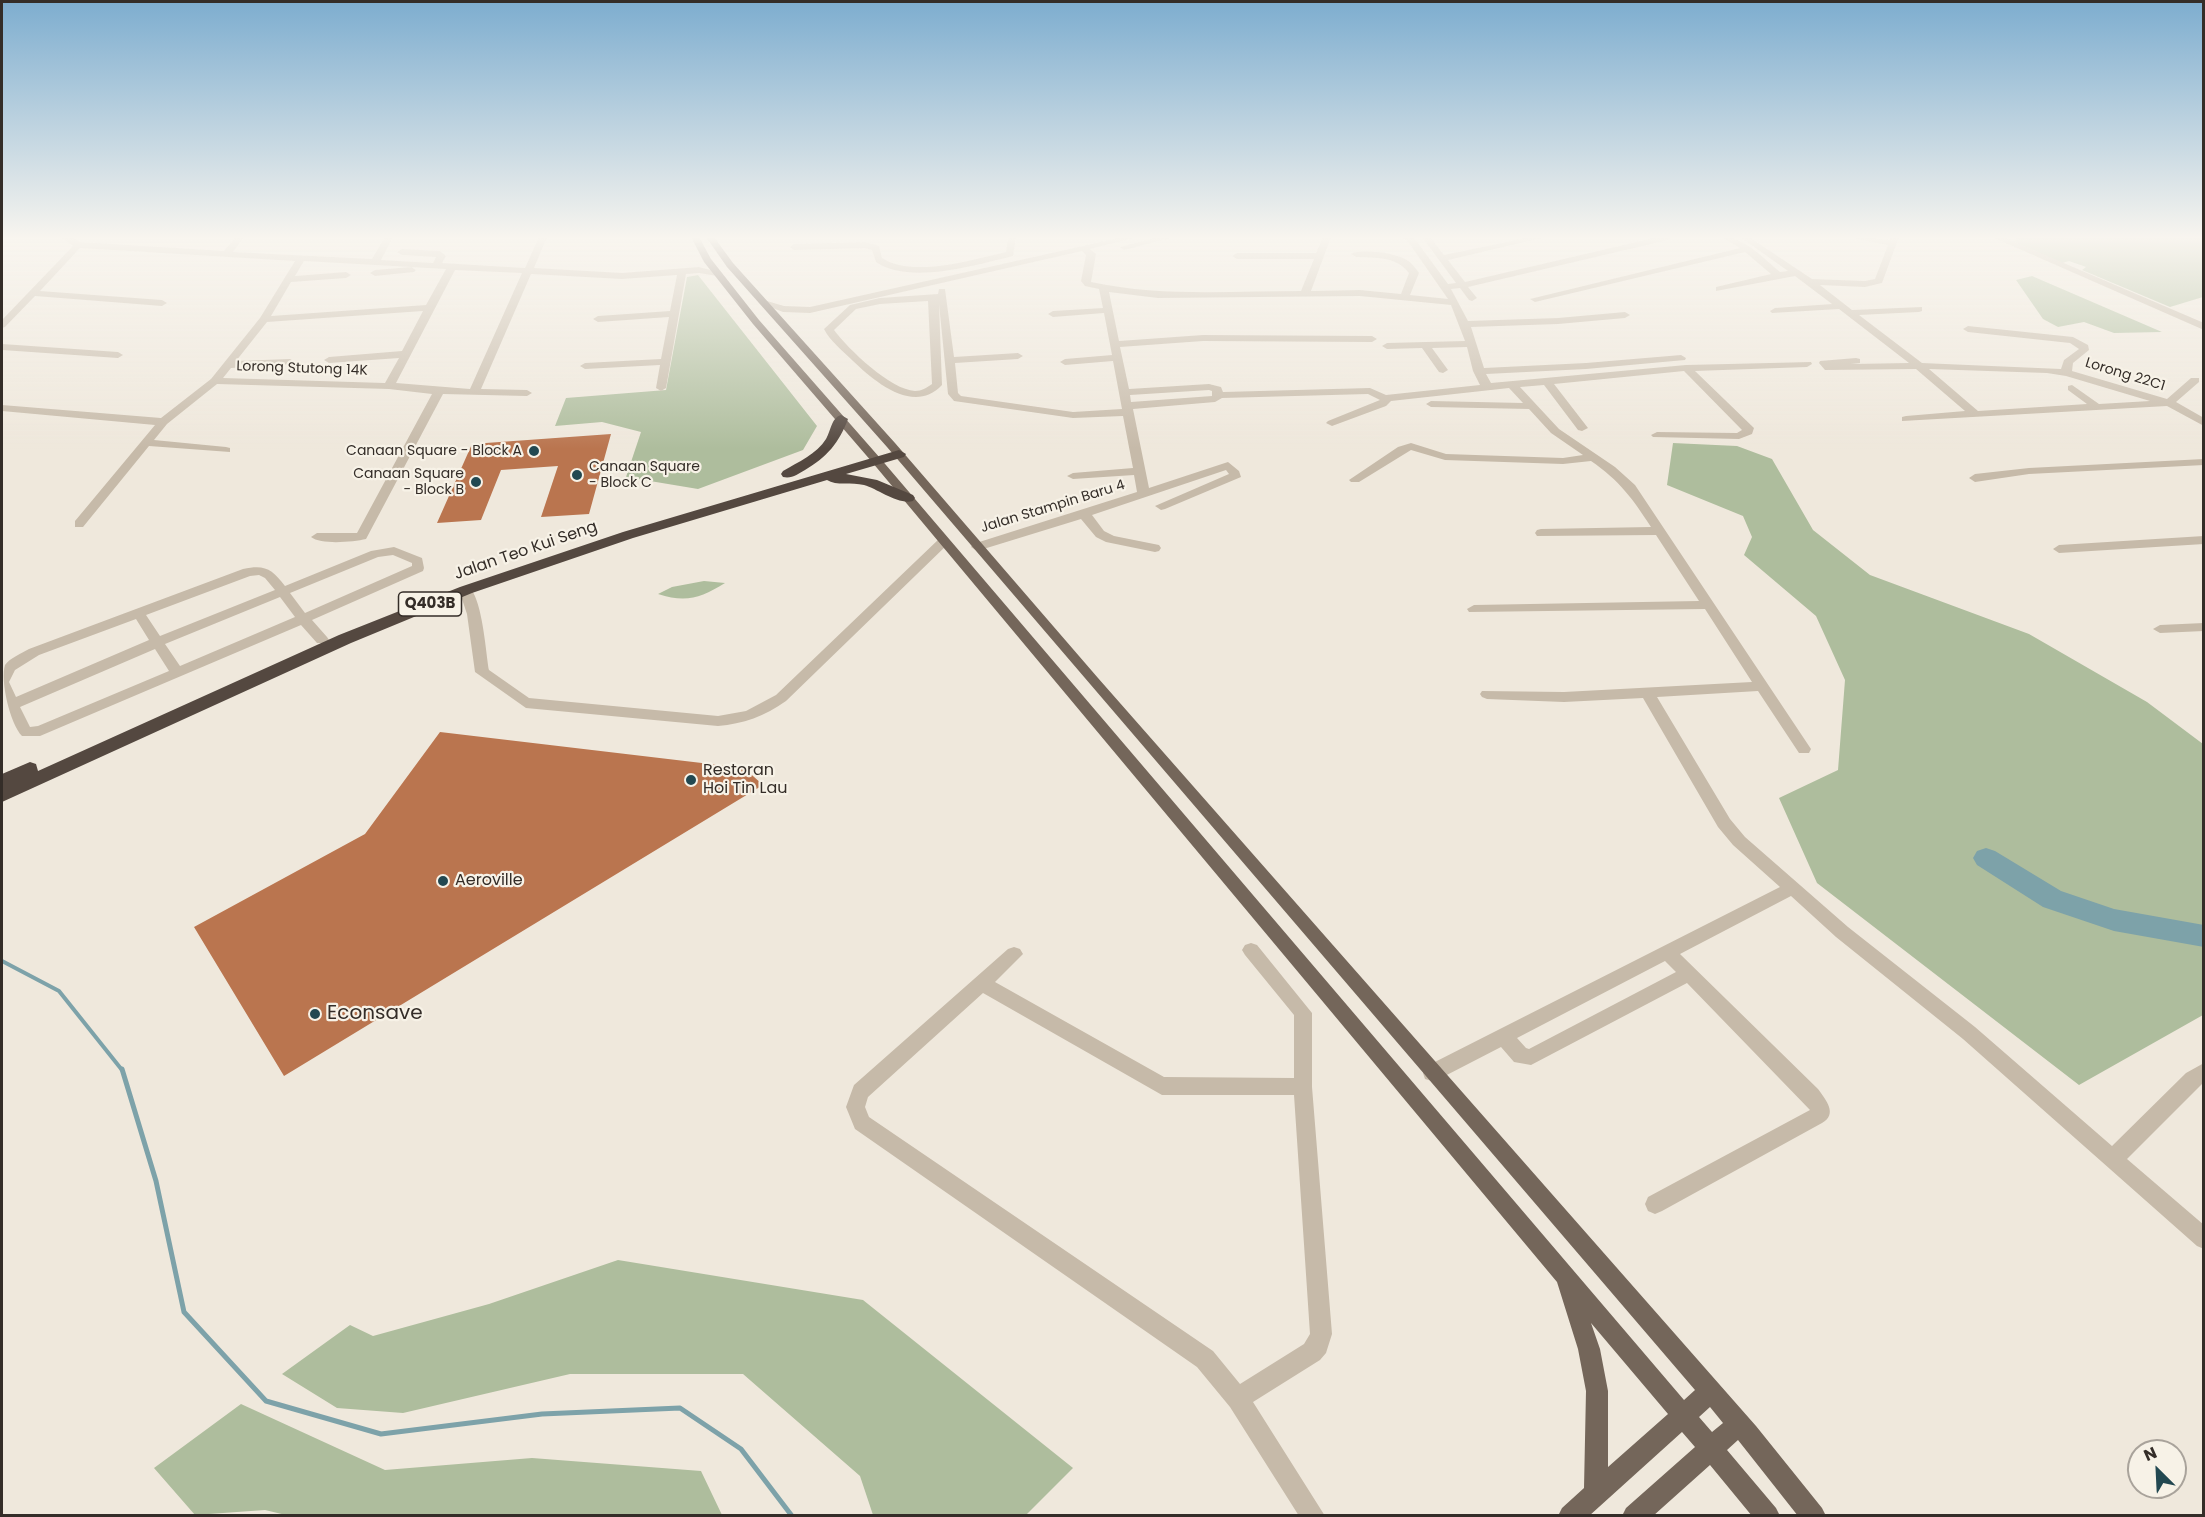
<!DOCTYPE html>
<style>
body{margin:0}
#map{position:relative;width:2205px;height:1517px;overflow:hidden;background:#efe8dc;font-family:Poppins,sans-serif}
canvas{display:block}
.frame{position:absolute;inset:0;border:3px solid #342d28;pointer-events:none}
.north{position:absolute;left:2127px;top:1439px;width:60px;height:60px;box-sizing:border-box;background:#f7f2e7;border:2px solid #a9a39b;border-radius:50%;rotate:336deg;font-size:16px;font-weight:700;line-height:24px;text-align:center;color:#342d28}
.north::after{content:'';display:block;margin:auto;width:21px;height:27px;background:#224851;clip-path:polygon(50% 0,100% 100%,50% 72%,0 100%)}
</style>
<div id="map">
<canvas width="2205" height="1517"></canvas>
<div class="frame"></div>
<div class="north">N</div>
</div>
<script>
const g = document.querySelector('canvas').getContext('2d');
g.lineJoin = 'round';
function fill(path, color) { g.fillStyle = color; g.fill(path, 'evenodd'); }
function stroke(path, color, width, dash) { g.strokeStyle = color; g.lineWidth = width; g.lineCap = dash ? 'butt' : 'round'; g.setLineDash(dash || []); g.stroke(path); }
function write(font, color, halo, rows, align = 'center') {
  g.font = font + ' Poppins,sans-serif'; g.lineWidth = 4.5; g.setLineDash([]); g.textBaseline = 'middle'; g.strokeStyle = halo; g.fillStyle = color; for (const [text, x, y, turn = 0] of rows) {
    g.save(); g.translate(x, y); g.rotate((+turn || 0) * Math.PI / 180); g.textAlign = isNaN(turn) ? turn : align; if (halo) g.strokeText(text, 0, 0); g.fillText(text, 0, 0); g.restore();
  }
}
fill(new Path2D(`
 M 2017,237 L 2203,237 L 2203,297 L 2170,307 L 2082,270 L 2086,267 L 2069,261 L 2062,263 L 2014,242 Z
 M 698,275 L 817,426 L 803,450 L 698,489 L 626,477 L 641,432 L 602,422 L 555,426 L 566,398 L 666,390 L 687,277 Z
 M 2032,276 L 2162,332 L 2114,333 L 2084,322 L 2058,327 L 2043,319 L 2016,280 Z
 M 1673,443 L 1737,446 L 1772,459 L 1813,530 L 1870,575 L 2029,634 L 2147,702 L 2203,744 L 2203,1015 L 2079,1085 L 1817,883 L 1779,798 L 1838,770 L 1845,680 L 1816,616 L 1744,555 L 1752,537 L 1743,516 L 1667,485 Z
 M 704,581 L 725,583 C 701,598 686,603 658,594 L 672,587 Z
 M 618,1260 L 863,1300 L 1073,1468 L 1026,1515 L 873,1515 L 860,1476 L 743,1374 L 570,1374 L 403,1413 L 337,1408 L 282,1374 L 350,1325 L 373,1336 L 489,1304 Z
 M 241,1404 L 385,1470 L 532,1458 L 701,1471 L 722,1515 L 290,1516 L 265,1510 L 195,1515 L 154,1468 Z`), '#aebd9d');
stroke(new Path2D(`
 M 2,961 L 59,991 L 122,1070`), '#7da2a9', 4);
stroke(new Path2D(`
 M 122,1069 L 156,1181 L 184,1312 L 266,1401 L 381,1434 L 542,1414 L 680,1408 L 741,1449 L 792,1516`), '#7da2a9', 5);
fill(new Path2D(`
 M 1986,848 L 1995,851 L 2061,891 L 2114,909 L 2204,925 L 2204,947 L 2114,931 L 2043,907 L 1977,865 L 1973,858 L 1977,851 Z`), '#7da2a9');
fill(new Path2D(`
 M 611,434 L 589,514 L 541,517 L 558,466 L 501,470 L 481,520 L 437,523 L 472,444 Z
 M 440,732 L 744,768 L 763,785 L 284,1076 L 194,927 L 365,834 Z`), '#ba754f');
fill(new Path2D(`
 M 60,237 L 70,237 L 80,242 L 224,251 L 236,237 L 244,237 L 233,252 L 372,259 L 385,237 L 393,237 L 381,260 L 433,263 L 436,257 L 402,255 L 397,252 L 402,249 L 440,251 L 446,256 L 442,263 L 525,268 L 539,237 L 547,237 L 534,268 L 622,273 L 699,267 L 722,273 L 717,276 L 699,273 L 686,274 L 666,388 L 661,391 L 656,388 L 660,365 L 585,369 L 580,366 L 585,363 L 661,359 L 669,317 L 598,322 L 593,319 L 598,316 L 670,311 L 677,275 L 622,279 L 531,274 L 481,389 L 527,390 L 532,393 L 527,396 L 443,394 L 366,539 C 353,542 321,545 311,537 L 317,533 L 357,533 L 432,394 L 389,389 L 217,384 L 167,424 L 154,440 L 226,447 L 230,448 L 230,452 L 149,446 L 83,527 L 75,527 L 75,521 L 155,425 L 2,411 L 2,405 L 161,418 L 211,379 L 260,318 L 295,261 L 80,248 L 40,291 L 162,300 L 167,303 L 162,306 L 35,296 L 5,327 L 2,328 L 2,320 L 73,246 ZM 304,261 L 446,269 L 426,305 L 271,316 L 291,282 L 346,278 L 351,275 L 346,272 L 295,276 ZM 455,270 L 522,273 L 470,389 L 396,383 ZM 423,311 L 402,351 L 329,357 L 324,360 L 329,363 L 399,358 L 385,383 L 223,378 L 231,368 L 294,364 L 295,362 L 290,359 L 236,361 L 267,322 Z
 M 1008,237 L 1016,237 L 1013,256 C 976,265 909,285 876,262 L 872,250 L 865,248 L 794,250 L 790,247 L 794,244 L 866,242 L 879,246 L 882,258 C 912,278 972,260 1006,252 Z
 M 1123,237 L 1137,237 L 1090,249 L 1096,254 L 1091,282 C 1160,297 1231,291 1301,291 L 1314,259 L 1237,259 L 1232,256 L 1237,253 L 1316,253 L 1323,237 L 1331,237 L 1311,291 L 1360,290 L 1401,294 L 1409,273 C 1396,256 1376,258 1356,257 L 1351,254 C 1361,248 1394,253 1405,259 C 1411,262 1415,267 1419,273 L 1410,295 L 1448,299 L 1409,243 L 1402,237 L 1415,239 L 1448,284 L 1456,283 L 1422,237 L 1430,237 L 1444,255 L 1531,237 L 1546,237 L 1448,260 L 1465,282 L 1658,237 L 1672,237 L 1668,240 L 1468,287 L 1477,298 L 1472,301 L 1469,300 L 1460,288 L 1451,289 L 1468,321 L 1558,318 L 1625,312 L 1630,315 L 1625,318 L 1558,324 L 1471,327 L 1484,368 L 1586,363 L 1681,355 L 1686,358 L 1685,360 L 1586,369 L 1486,374 L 1491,383 L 1686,365 L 1811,362 L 1812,364 L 1807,367 L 1695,371 L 1754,428 L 1752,434 L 1739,439 L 1653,437 L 1651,435 L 1657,432 L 1737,433 L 1742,430 L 1684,371 L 1554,384 L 1588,428 L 1582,431 L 1578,430 L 1544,385 L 1520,387 L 1559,429 L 1615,467 L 1635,485 L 1811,749 L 1809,753 L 1799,753 L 1758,691 L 1657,697 L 1730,819 L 1745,837 L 1848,927 L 1975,1027 L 2112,1146 L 2186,1073 L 2204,1063 L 2204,1082 L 2127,1159 L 2204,1225 L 2204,1249 L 2197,1246 L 1963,1039 L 1836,937 L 1791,896 L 1680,954 L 1818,1089 C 1826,1100 1838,1114 1822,1123 L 1662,1211 L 1655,1214 L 1648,1211 L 1645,1204 L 1648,1197 L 1810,1110 L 1687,983 L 1531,1065 L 1514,1062 L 1501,1047 L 1439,1079 L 1432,1081 L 1425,1079 L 1423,1073 L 1425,1067 L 1780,887 L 1733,845 L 1718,827 L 1643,698 L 1564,702 L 1487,699 L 1482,697 L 1480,694 L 1482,691 L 1564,692 L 1752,682 L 1705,609 L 1469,612 L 1467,609 L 1474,605 L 1699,601 L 1656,535 L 1537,536 L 1535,533 L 1537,530 L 1541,529 L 1651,527 C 1633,499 1619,480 1591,461 L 1563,464 L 1445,460 L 1411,450 L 1359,482 L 1351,482 L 1349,480 L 1398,447 L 1411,443 L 1446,454 L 1563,458 L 1583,455 L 1551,433 L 1529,409 L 1431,407 L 1426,404 L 1431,401 L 1523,403 L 1509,388 L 1391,401 L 1386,406 L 1332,426 L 1326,423 L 1328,421 L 1380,400 L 1368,394 L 1222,398 L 1215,402 L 1133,409 L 1149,488 L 1228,462 L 1239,471 L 1241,477 L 1165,509 L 1161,510 L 1155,506 L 1229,474 L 1226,470 L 1092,515 L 1104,531 L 1114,536 L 1159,545 L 1161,548 L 1159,551 L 1155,552 L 1106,542 L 1096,537 L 1081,519 L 977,551 L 971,547 L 973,544 L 1137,492 L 1134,475 L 1073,479 L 1067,476 L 1073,473 L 1133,468 L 1123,416 L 1073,418 L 954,401 L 948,394 L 939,304 L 942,385 C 914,415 875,382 853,361 C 843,351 830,341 824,329 L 850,305 L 880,298 L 938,294 L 939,289 L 945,289 L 954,357 L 1018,353 L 1023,356 L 1018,359 L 955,363 L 958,393 L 961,396 L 1073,412 L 1122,409 L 1113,361 L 1065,365 L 1060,362 L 1065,359 L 1112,355 L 1104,313 L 1053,317 L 1048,314 L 1053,311 L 1103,308 L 1099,289 L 1085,286 L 1081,281 L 1086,255 L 1082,251 L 810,313 L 783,312 L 762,304 L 767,301 L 784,306 L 810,307 ZM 1109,292 L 1158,298 L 1360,296 L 1451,305 L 1465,341 L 1387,343 L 1382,346 L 1387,349 L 1422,348 L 1439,372 L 1443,373 L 1448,370 L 1432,348 L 1467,347 L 1473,371 L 1480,385 L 1386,395 L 1370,388 L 1223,392 L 1221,387 L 1209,384 L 1129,389 L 1120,347 L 1203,341 L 1372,342 L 1377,339 L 1372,336 L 1203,335 L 1119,341 ZM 928,301 L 932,384 C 926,388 922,391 915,391 C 891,390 848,349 834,330 L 856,309 L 880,304 ZM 1209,390 L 1212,391 L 1212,396 L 1131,402 L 1130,395 ZM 1665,961 L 1676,972 L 1529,1049 L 1526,1048 L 1517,1038 Z
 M 1159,237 L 1174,237 L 1124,250 L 1120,247 Z
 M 1722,237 C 1745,237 1763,258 1780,272 L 1788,271 L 1740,237 L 1749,237 L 1812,279 L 1865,281 L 1875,279 L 1888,245 L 1857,239 L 1856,237 L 1890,240 L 1891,237 L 1899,237 L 1882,283 L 1865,287 L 1820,285 L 1852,310 L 1922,307 L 1922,311 L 1919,312 L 1859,315 L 1922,363 L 2061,369 L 2064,360 L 2079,349 L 2070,343 L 1968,332 L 1963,329 L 1968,326 L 2073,337 L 2088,345 L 2089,350 L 2073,363 L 2072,371 L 2167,399 L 2191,378 L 2199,378 L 2199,382 L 2176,402 L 2204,418 L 2204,426 L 2167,406 L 1902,421 L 1902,417 L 1906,416 L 1965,411 L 1916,369 L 1825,370 L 1819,363 L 1820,361 L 1856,358 L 1860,359 L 1860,363 L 1851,364 L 1909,363 L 1839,309 L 1772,313 L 1770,311 L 1775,308 L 1832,304 L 1795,276 L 1716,291 L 1716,287 L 1771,274 L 1745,252 L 1535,302 L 1530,299 L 1740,248 ZM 1929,369 L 2047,373 L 2066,376 L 2150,401 L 2099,404 L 2072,385 L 2068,386 L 2068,390 L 2087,404 L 1978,411 Z
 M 1992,237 L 2003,237 L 2204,323 L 2204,330 Z
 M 411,267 L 416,270 L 414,272 L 375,276 L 370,273 L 375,270 Z
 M 2,344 L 118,352 L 123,355 L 118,358 L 2,350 Z
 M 2204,459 L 2204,465 L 2029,474 L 1975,482 L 1969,478 L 1975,474 L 2029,468 Z
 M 2204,536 L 2204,544 L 2059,553 L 2053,549 L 2059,545 Z
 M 944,537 L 950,541 L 948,544 L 786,701 C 765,716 743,724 718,726 L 526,708 L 475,672 L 467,614 L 459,590 L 466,586 C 482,590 486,654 489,670 L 529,698 L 718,716 L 746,711 L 776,695 L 940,538 Z
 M 394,547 L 422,558 L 424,568 L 423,571 L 312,620 L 327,637 L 329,640 L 327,643 L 317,643 L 301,625 L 40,736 L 22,736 C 10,724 0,680 5,665 C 10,658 22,653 29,649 L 243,569 C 265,564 272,569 285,586 L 371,551 ZM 393,555 L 412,563 L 412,566 L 305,613 L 290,593 L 378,557 ZM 259,575 L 265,578 L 275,590 L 160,636 L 146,615 L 250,576 ZM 280,597 L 295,617 L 180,666 L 165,644 ZM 136,619 L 149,640 L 16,697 L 9,682 L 15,670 L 39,655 ZM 155,649 L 169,671 L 38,726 L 30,727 L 20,707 Z
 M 2204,623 L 2204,631 L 2160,633 L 2153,629 L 2160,625 Z
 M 1251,943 L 1257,945 L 1312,1013 L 1312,1087 L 1332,1334 L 1326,1353 L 1320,1360 L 1253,1402 L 1325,1516 L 1299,1516 L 1230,1407 L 1197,1367 L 855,1129 L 846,1107 L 854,1085 L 1008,949 L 1014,947 L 1020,949 L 1023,954 L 995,982 L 1164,1077 L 1294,1078 L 1294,1015 L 1245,955 L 1242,950 L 1245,945 ZM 983,993 L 1162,1095 L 1294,1095 L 1310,1334 L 1304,1344 L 1240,1384 L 1213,1351 L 869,1117 L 865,1107 L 868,1097 Z`), '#c6baa9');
fill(new Path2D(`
 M 691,237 L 699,237 L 711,259 L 759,320 L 880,458 L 1684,1400 L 1695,1390 L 887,447 L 727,267 L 706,237 L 714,237 L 733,263 L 895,443 L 1098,678 L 1756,1426 L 1822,1508 L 1826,1516 L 1798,1516 L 1738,1440 L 1727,1450 L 1776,1508 L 1780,1516 L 1752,1516 L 1710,1465 L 1653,1516 L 1622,1516 L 1626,1508 L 1695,1447 L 1682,1432 L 1589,1516 L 1558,1516 L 1562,1508 L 1584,1488 L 1586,1391 L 1578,1349 L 1557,1282 L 872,462 L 753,324 L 704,262 ZM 1591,1323 L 1668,1414 L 1608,1467 L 1608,1391 L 1600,1349 ZM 1710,1407 L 1723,1423 L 1712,1432 L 1699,1417 Z`), '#74665a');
fill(new Path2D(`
 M 841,415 L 848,419 C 839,443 827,457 805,470 C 798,474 792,479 783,477 L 781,474 L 783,471 C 798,462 817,454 826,439 C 831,431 831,418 841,415 Z
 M 899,450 L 906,454 L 904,457 L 846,474 L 877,480 L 913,495 L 915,498 L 913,501 C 898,505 878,489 864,485 C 852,482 836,486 827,480 L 633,538 L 472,593 L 351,643 L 2,802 L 2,774 L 30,762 L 36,764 L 38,771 L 339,635 L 460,587 L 623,532 Z`), '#544840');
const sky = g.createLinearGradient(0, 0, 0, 449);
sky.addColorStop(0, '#7dadcf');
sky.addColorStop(0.53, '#f8f5ef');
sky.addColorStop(1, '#f8f5ef00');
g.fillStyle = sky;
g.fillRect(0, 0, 2205, 449);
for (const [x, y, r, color] of [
 [534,451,6,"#224851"],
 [577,475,6,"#224851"],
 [476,482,6,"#224851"],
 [691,780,6,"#224851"],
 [443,881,6,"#224851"],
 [315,1014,6,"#224851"]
]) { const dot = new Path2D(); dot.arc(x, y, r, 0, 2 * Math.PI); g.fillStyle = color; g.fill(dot); stroke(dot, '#f7f2e7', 2); }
write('14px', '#342d28', '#f7f2e7', [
 ["Lorong Stutong 14K",302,369,2],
 ["Lorong 22C1",2125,375,17],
 ["Jalan Stampin Baru 4",1053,507,-17]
]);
write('14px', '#342d28', '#f7f2e7', [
 ["Canaan Square - Block A",522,451],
 ["Canaan Square",589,467,"left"],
 ["- Block C",589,483,"left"],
 ["Canaan Square",464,474],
 ["- Block B",464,490]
], 'right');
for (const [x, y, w] of [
 [430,604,63]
]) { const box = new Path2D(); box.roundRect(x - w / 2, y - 12, w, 24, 4.5); g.fillStyle = '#f7f2e7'; g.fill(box); stroke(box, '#342d28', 1.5); }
write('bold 15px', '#342d28', null, [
 ["Q403B",430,604]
]);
write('16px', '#342d28', '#f7f2e7', [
 ["Jalan Teo Kui Seng",526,551,-19]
]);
write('16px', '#342d28', '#f7f2e7', [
 ["Restoran",703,771],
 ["Hoi Tin Lau",703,789],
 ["Aeroville",455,881]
], 'left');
write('20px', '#342d28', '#f7f2e7', [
 ["Econsave",327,1014]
], 'left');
</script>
